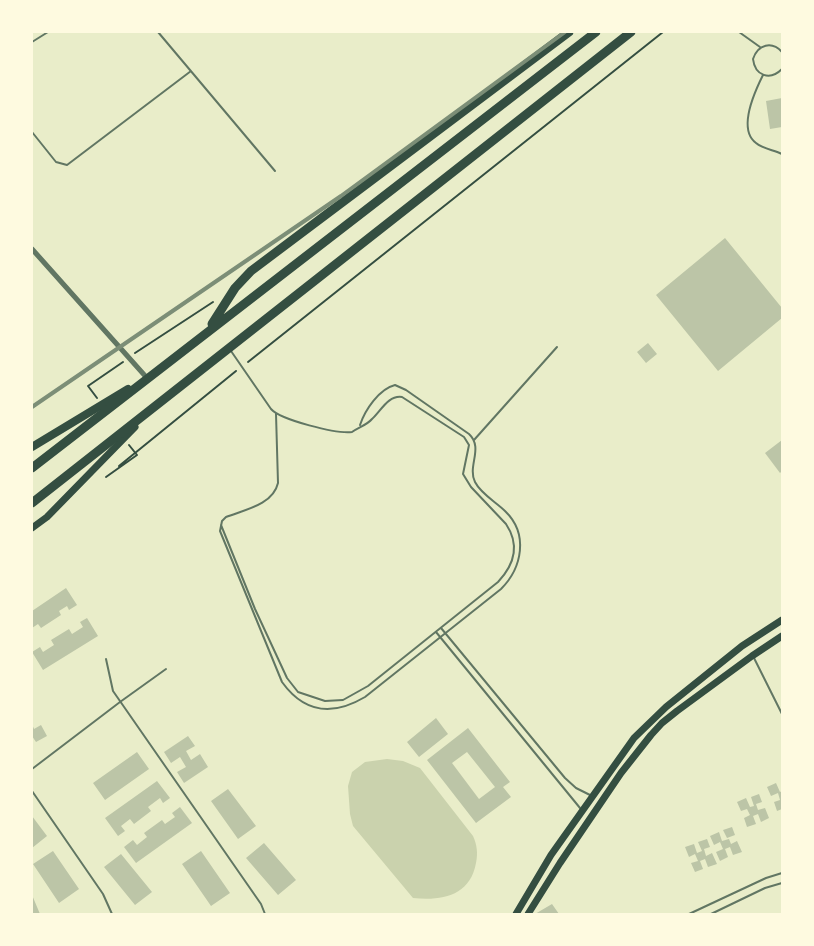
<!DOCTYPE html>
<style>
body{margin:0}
#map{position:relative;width:814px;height:946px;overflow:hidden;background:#e9edc9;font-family:Overpass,sans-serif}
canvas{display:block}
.frame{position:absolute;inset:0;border:33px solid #fefae0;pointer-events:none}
</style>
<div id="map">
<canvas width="814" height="946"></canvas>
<div class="frame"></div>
</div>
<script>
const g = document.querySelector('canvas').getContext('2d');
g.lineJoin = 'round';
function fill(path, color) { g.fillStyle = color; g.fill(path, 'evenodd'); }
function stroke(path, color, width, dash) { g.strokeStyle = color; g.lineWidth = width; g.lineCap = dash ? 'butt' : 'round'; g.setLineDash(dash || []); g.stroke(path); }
fill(new Path2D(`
 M 387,759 L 403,761 L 420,768 L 473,836 C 477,845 478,853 476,863 C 470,896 442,901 413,898 L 353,826 L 350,814 L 348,786 L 352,772 L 365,762 Z`), '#cad2ad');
fill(new Path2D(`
 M 782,98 L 782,127 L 770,129 L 766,101 Z
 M 725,238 L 782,308 L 782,318 L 718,371 L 656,295 Z
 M 648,343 L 657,354 L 646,363 L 637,352 Z
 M 782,440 L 782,471 L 780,473 L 765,453 Z
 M 66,588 L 77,605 L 69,610 L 67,606 L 59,611 L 61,615 L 41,628 L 38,624 L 32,628 L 32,611 Z
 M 87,618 L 98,636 L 43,670 L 32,652 L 40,647 L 43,652 L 54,645 L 51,640 L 69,629 L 72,634 L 83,627 L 80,622 Z
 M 436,718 L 448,734 L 419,757 L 407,742 Z
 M 32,724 L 34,729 L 41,725 L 47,736 L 36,742 L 32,736 Z
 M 468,728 L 510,782 L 503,787 L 511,797 L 476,823 L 427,760 ZM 467,752 L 495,787 L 479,799 L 452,763 Z
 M 188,736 L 195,746 L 186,751 L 191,760 L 200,754 L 208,767 L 184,783 L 177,772 L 186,767 L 180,757 L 171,763 L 164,752 Z
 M 137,752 L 149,769 L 105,800 L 93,783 Z
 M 157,781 L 170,798 L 163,803 L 160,798 L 148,807 L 151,811 L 134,824 L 130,819 L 121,826 L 125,831 L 118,836 L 105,818 Z
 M 776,783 L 780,792 L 782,791 L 782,809 L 777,811 L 774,802 L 780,800 L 778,793 L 771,796 L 767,787 Z
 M 228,789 L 256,826 L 238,839 L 211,801 Z
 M 759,794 L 762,802 L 756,804 L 758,810 L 765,808 L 769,818 L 761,822 L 758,814 L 753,816 L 756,824 L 747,827 L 744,818 L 750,815 L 747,809 L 741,811 L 737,802 L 746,798 L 750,807 L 754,806 L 751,797 Z
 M 180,807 L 192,823 L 136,863 L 124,847 L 133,840 L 137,845 L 147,837 L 144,833 L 162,820 L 165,824 L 175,817 L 172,813 Z
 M 32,816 L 47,836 L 32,848 Z
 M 732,827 L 735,835 L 727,838 L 723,830 Z
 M 719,832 L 722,841 L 729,839 L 731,844 L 737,841 L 742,852 L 733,855 L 730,847 L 725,849 L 728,857 L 720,861 L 716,852 L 723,849 L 720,842 L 714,845 L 710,836 Z
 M 707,839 L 710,847 L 704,849 L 706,856 L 712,853 L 717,864 L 708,867 L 705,859 L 700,861 L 703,869 L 695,872 L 691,863 L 698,861 L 695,854 L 689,857 L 685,847 L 694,844 L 697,853 L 702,851 L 698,842 Z
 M 264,843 L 296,880 L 278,895 L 246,858 Z
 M 53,851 L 79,889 L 59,903 L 33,864 Z
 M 201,851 L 230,893 L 211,906 L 182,864 Z
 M 121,854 L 152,892 L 135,905 L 104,867 Z
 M 32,895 L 40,914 L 32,914 Z
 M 552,904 L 559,914 L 535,914 Z`), '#bcc5a7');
stroke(new Path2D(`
 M 135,353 L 213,302
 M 248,362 L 663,32
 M 97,398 L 88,386 L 123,362
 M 119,466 L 236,371
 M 106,477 L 137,455 L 129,445`), '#344e41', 2);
stroke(new Path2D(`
 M 158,32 L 275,171
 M 739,32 L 760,47
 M 32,42 L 48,32
 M 782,52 C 772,41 758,44 753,59 C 755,76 770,81 782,69
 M 763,75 C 755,91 737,129 756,143 C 763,149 774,150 782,154
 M 32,132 L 56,162 L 67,165 L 191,71
 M 276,414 L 278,483 C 273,505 244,510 226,517 L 222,521 L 220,531 L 282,682 C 305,714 333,716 365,697 L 501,589 C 522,568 529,534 505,511 C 496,502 481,494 475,482 C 467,466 484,448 469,434 L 406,390 L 395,385 C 379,389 365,410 360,425
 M 474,440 L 557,347
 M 221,525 L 255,609 L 287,678 L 298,692 L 325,701 L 343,700 L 368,686 L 498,582 C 514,565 520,545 506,524 L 471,487 L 463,474 L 469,445 L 464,437 L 402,397 C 388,395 381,411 372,419 C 367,425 359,427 352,432 C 336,434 281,420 271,409 L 231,351
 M 441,628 L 565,778 L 576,788 L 590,795
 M 436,632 L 580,808
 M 754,658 L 782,714
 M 106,659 L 113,691 L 261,904 L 265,914
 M 32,769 L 120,702 L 166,669
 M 32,791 L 103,894 L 112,914
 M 689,914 L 766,878 L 782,873
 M 711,914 L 765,888 L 782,883`), '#617663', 2);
stroke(new Path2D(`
 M 32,249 L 147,378`), '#617663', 5);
stroke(new Path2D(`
 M 32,528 L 47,517 L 135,427
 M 516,914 L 551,855 L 634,738 L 666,707 L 742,646 L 782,620
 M 528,914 L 560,863 L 621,773 L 651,735 L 662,723 L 677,711 L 752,656 L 782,636`), '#344e41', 7);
stroke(new Path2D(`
 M 32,447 L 128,389`), '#344e41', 8);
stroke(new Path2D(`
 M 212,324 L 235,288 L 251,271 L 569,32
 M 32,468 L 596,32
 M 32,503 L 631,32`), '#344e41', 9);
stroke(new Path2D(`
 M 32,407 L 341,196 L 565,32`), '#7c8e77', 4);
</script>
